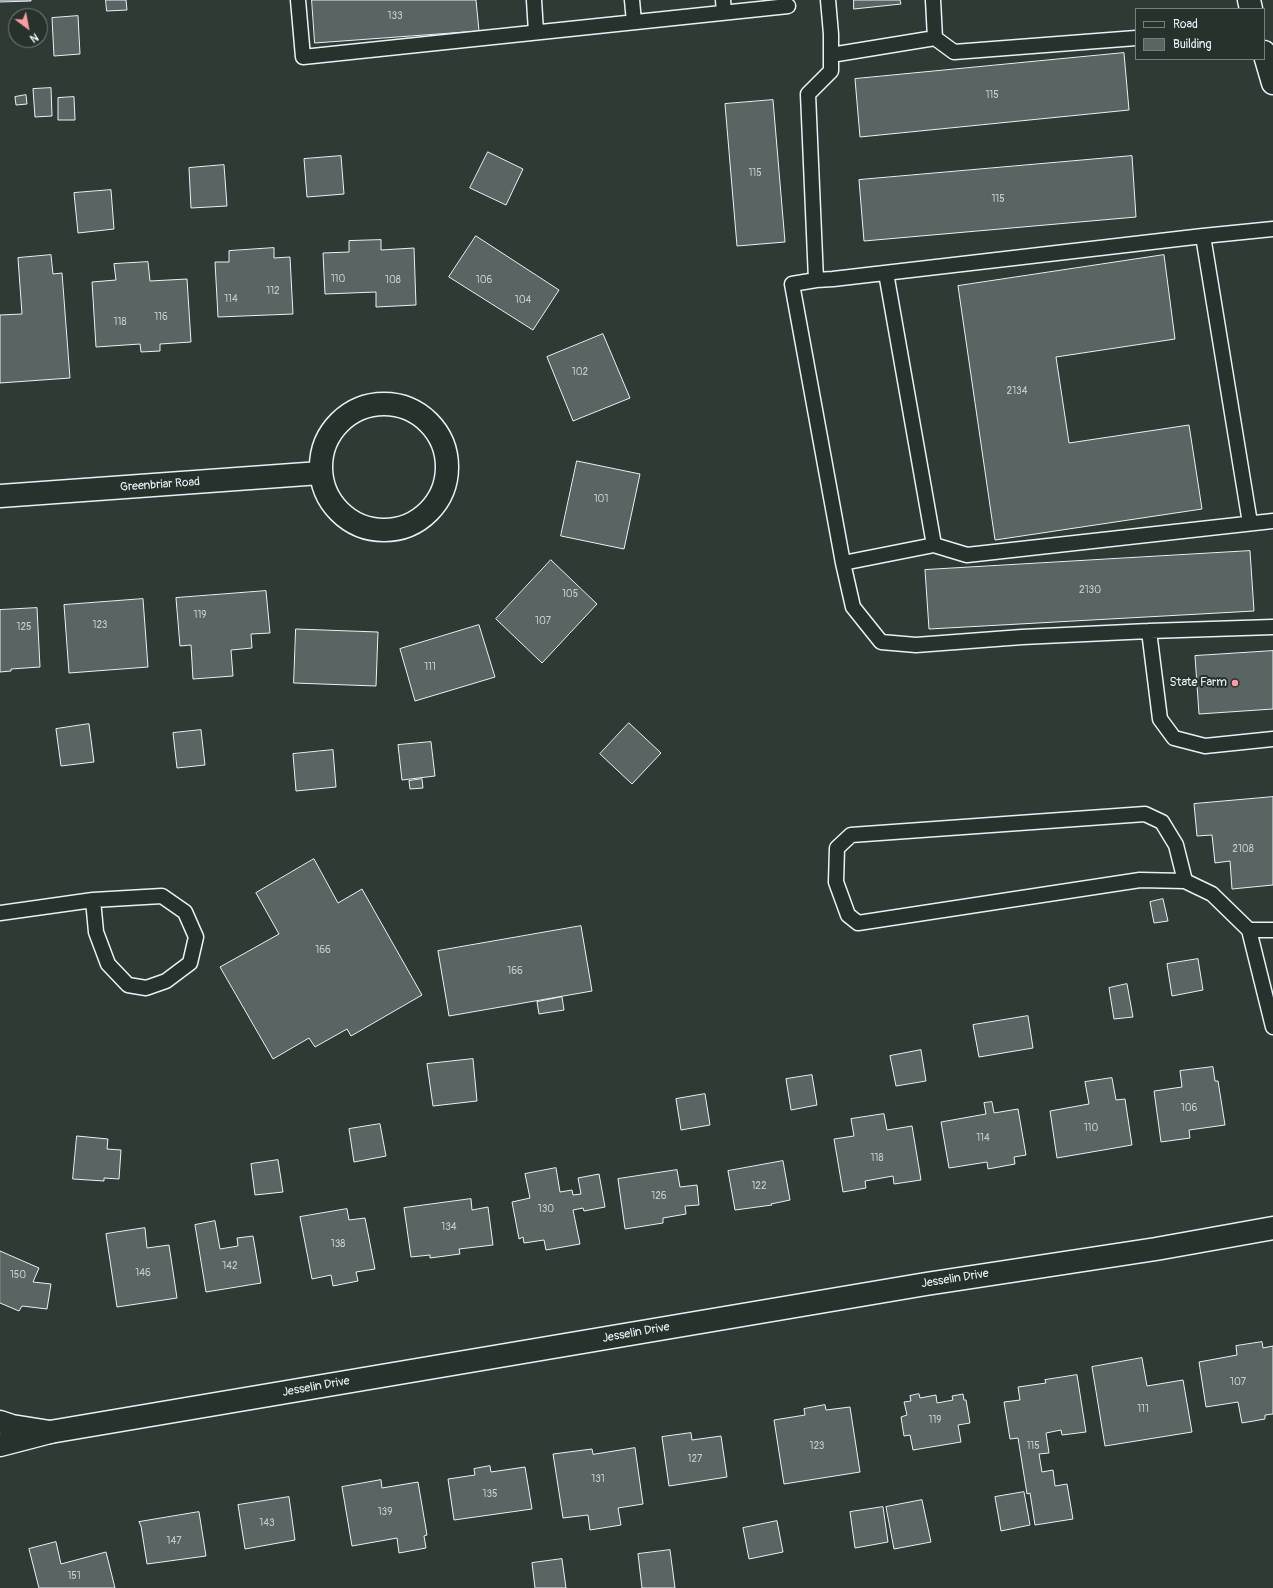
<!DOCTYPE html>
<style>
body{margin:0}
#map{position:relative;width:1273px;height:1588px;overflow:hidden;background:#2e3b35;font-family:Pangolin,sans-serif}
canvas{display:block}
.legend{position:absolute;left:1135px;top:8px;width:130px;height:52px;box-sizing:border-box;background:#26332d;border:1px solid #747f7e;margin:0;padding:5px 7px;list-style:none;font-size:12px;color:#e8f1f8}
.legend li{display:flex;align-items:center;gap:8px;height:20px}
.legend b{width:20px;border:1px solid #747f7e}
.north{position:absolute;left:8px;top:8px;width:40px;height:40px;box-sizing:border-box;background:#26332d;border:1px solid #747f7e;border-radius:50%;rotate:148deg;font-size:11px;font-weight:700;line-height:16px;text-align:center;color:#e8f1f8}
.north::after{content:'';display:block;margin:auto;width:14px;height:18px;background:#ff9aa2;clip-path:polygon(50% 0,100% 100%,50% 72%,0 100%)}
</style>
<div id="map">
<canvas width="1273" height="1588"></canvas>
<ul class="legend">
<li><b style="height:5px;background:#26332d"></b>Road</li>
<li><b style="height:11px;background:#596563"></b>Building</li>
</ul>
<div class="north">N</div>
</div>
<script>
const g = document.querySelector('canvas').getContext('2d');
g.lineJoin = 'round';
function fill(path, color) { g.fillStyle = color; g.fill(path, 'evenodd'); }
function stroke(path, color, width, dash) { g.strokeStyle = color; g.lineWidth = width; g.lineCap = dash ? 'butt' : 'round'; g.setLineDash(dash || []); g.stroke(path); }
function write(font, color, halo, rows, align = 'center') {
  g.font = font + ' Pangolin,sans-serif'; g.lineWidth = 4; g.setLineDash([]); g.textBaseline = 'middle'; g.strokeStyle = halo; g.fillStyle = color; for (const [text, x, y, turn = 0] of rows) {
    g.save(); g.translate(x, y); g.rotate((+turn || 0) * Math.PI / 180); g.textAlign = isNaN(turn) ? turn : align; if (halo) g.strokeText(text, 0, 0); g.fillText(text, 0, 0); g.restore();
  }
}
const building = new Path2D(`
 M 0,0 L 31,0 L 31,1 L 0,2 Z
 M 106,0 L 126,0 L 127,10 L 107,11 Z
 M 312,0 L 476,0 L 479,31 L 315,43 Z
 M 854,0 L 900,0 L 901,4 L 854,9 Z
 M 78,16 L 80,54 L 54,56 L 52,18 Z
 M 1124,53 L 1129,110 L 860,137 L 855,79 Z
 M 51,88 L 52,116 L 35,117 L 33,89 Z
 M 26,95 L 27,104 L 16,105 L 15,97 Z
 M 74,97 L 75,120 L 58,120 L 58,98 Z
 M 773,100 L 785,242 L 737,246 L 725,104 Z
 M 488,152 L 523,169 L 506,205 L 470,188 Z
 M 341,156 L 344,194 L 307,197 L 304,159 Z
 M 1132,156 L 1136,217 L 864,241 L 859,180 Z
 M 224,165 L 227,206 L 191,208 L 189,168 Z
 M 111,190 L 114,229 L 78,233 L 74,193 Z
 M 476,236 L 559,290 L 533,330 L 449,277 Z
 M 381,240 L 381,250 L 414,248 L 416,305 L 376,307 L 376,292 L 325,294 L 323,253 L 349,252 L 349,241 Z
 M 274,248 L 274,258 L 290,257 L 293,314 L 218,317 L 215,262 L 229,262 L 229,251 Z
 M 51,255 L 53,274 L 62,273 L 70,378 L 0,383 L 0,315 L 22,314 L 18,258 Z
 M 1164,255 L 1175,339 L 1056,357 L 1069,443 L 1189,425 L 1202,509 L 995,540 L 958,286 Z
 M 148,262 L 150,281 L 187,279 L 191,342 L 160,344 L 160,351 L 141,352 L 140,344 L 96,347 L 92,282 L 116,280 L 114,264 Z
 M 603,334 L 630,398 L 573,421 L 547,357 Z
 M 577,461 L 640,474 L 624,549 L 561,536 Z
 M 1250,551 L 1254,611 L 929,629 L 925,570 Z
 M 551,560 L 597,604 L 542,663 L 496,619 Z
 M 266,591 L 270,633 L 251,634 L 252,648 L 231,650 L 233,676 L 193,679 L 191,645 L 180,646 L 176,598 Z
 M 143,599 L 148,667 L 69,673 L 64,605 Z
 M 37,608 L 40,667 L 11,669 L 11,671 L 0,672 L 0,610 Z
 M 479,625 L 495,677 L 415,701 L 400,649 Z
 M 296,629 L 378,632 L 376,686 L 294,683 Z
 M 1273,651 L 1273,709 L 1199,714 L 1195,656 Z
 M 629,723 L 661,753 L 632,784 L 600,754 Z
 M 89,724 L 94,762 L 61,766 L 56,729 Z
 M 201,730 L 205,765 L 177,768 L 173,733 Z
 M 431,742 L 435,776 L 402,780 L 398,745 Z
 M 333,750 L 336,787 L 296,791 L 293,754 Z
 M 422,779 L 423,788 L 410,789 L 409,781 Z
 M 1273,797 L 1273,885 L 1232,889 L 1230,861 L 1215,863 L 1212,835 L 1197,836 L 1194,804 Z
 M 314,859 L 338,903 L 362,889 L 422,995 L 351,1036 L 347,1029 L 315,1047 L 309,1038 L 273,1059 L 220,967 L 279,934 L 256,893 Z
 M 1163,899 L 1168,921 L 1154,923 L 1150,902 Z
 M 581,926 L 592,991 L 449,1016 L 438,951 Z
 M 1198,959 L 1203,990 L 1172,996 L 1167,964 Z
 M 1127,984 L 1133,1017 L 1114,1019 L 1109,988 Z
 M 562,997 L 564,1010 L 539,1014 L 537,1002 Z
 M 1028,1016 L 1033,1048 L 979,1057 L 973,1025 Z
 M 921,1050 L 926,1081 L 896,1086 L 890,1056 Z
 M 473,1059 L 477,1101 L 433,1106 L 427,1064 Z
 M 1213,1067 L 1215,1081 L 1218,1081 L 1225,1125 L 1189,1130 L 1190,1138 L 1161,1142 L 1154,1091 L 1182,1087 L 1180,1071 Z
 M 812,1075 L 817,1105 L 791,1110 L 786,1079 Z
 M 1112,1078 L 1116,1100 L 1125,1099 L 1132,1145 L 1057,1158 L 1050,1111 L 1089,1104 L 1085,1082 Z
 M 705,1094 L 710,1125 L 681,1130 L 676,1099 Z
 M 992,1102 L 994,1113 L 1018,1109 L 1026,1155 L 1014,1157 L 1015,1164 L 988,1169 L 987,1162 L 949,1168 L 941,1122 L 986,1114 L 984,1103 Z
 M 884,1114 L 887,1130 L 912,1126 L 921,1180 L 894,1184 L 893,1176 L 865,1181 L 866,1188 L 843,1192 L 834,1139 L 854,1136 L 851,1119 Z
 M 380,1124 L 386,1156 L 354,1162 L 349,1129 Z
 M 77,1136 L 108,1139 L 107,1149 L 121,1150 L 119,1179 L 104,1178 L 104,1181 L 73,1179 Z
 M 278,1160 L 283,1192 L 255,1195 L 251,1164 Z
 M 783,1161 L 790,1200 L 771,1204 L 772,1205 L 735,1210 L 728,1171 Z
 M 556,1168 L 560,1192 L 572,1190 L 573,1195 L 581,1194 L 578,1178 L 599,1174 L 605,1207 L 584,1211 L 583,1208 L 573,1210 L 580,1244 L 546,1250 L 544,1240 L 524,1243 L 523,1237 L 519,1239 L 512,1202 L 530,1198 L 525,1174 Z
 M 677,1170 L 680,1187 L 697,1185 L 699,1205 L 685,1206 L 686,1214 L 663,1218 L 663,1223 L 625,1229 L 618,1179 Z
 M 471,1199 L 472,1210 L 488,1207 L 493,1245 L 459,1249 L 460,1254 L 430,1258 L 430,1255 L 411,1257 L 404,1208 Z
 M 347,1209 L 349,1220 L 365,1218 L 375,1269 L 356,1272 L 358,1281 L 333,1286 L 331,1275 L 312,1279 L 300,1217 Z
 M 215,1221 L 220,1249 L 238,1246 L 237,1238 L 253,1236 L 261,1283 L 206,1292 L 195,1225 Z
 M 145,1228 L 147,1248 L 169,1245 L 177,1298 L 117,1307 L 106,1234 Z
 M 0,1251 L 39,1268 L 33,1282 L 51,1284 L 47,1309 L 22,1306 L 19,1311 L 0,1303 Z
 M 1262,1342 L 1263,1348 L 1273,1346 L 1273,1414 L 1265,1415 L 1265,1419 L 1242,1423 L 1238,1402 L 1206,1407 L 1199,1362 L 1237,1355 L 1236,1346 Z
 M 1142,1358 L 1147,1386 L 1183,1380 L 1192,1432 L 1105,1446 L 1092,1367 Z
 M 1077,1375 L 1086,1432 L 1062,1435 L 1061,1430 L 1046,1433 L 1049,1453 L 1039,1454 L 1042,1472 L 1053,1470 L 1055,1486 L 1067,1484 L 1073,1519 L 1035,1525 L 1030,1493 L 1027,1494 L 1018,1438 L 1010,1439 L 1004,1402 L 1020,1400 L 1018,1387 L 1046,1383 L 1045,1380 Z
 M 919,1394 L 920,1398 L 936,1395 L 937,1403 L 953,1400 L 952,1396 L 963,1394 L 964,1400 L 966,1400 L 970,1423 L 958,1425 L 961,1442 L 913,1450 L 910,1435 L 904,1436 L 901,1417 L 907,1415 L 904,1402 L 911,1401 L 910,1396 Z
 M 825,1405 L 826,1410 L 850,1407 L 860,1472 L 784,1484 L 774,1420 L 805,1415 L 804,1409 Z
 M 691,1433 L 692,1440 L 721,1436 L 727,1477 L 669,1486 L 662,1437 Z
 M 635,1448 L 643,1504 L 618,1508 L 621,1525 L 590,1530 L 588,1515 L 563,1518 L 553,1454 L 592,1449 L 593,1454 Z
 M 490,1466 L 491,1472 L 525,1467 L 532,1509 L 454,1520 L 448,1479 L 475,1475 L 474,1469 Z
 M 381,1480 L 382,1488 L 418,1482 L 427,1535 L 424,1536 L 426,1548 L 399,1553 L 397,1538 L 352,1546 L 342,1487 Z
 M 1024,1492 L 1030,1525 L 1001,1531 L 995,1497 Z
 M 289,1497 L 295,1540 L 245,1549 L 238,1505 Z
 M 922,1500 L 931,1542 L 894,1549 L 886,1507 Z
 M 883,1507 L 888,1542 L 855,1548 L 850,1512 Z
 M 199,1512 L 206,1556 L 147,1564 L 141,1526 L 139,1522 Z
 M 777,1521 L 783,1552 L 749,1559 L 743,1528 Z
 M 56,1542 L 61,1564 L 106,1552 L 115,1588 L 39,1588 L 29,1549 Z
 M 670,1550 L 675,1588 L 642,1588 L 638,1554 Z
 M 562,1559 L 566,1588 L 535,1588 L 532,1563 Z`);
fill(building, '#596563');
stroke(building, '#e8f1f8', 1);
const service = new Path2D(`
 M 298,0 L 303,57 L 788,6
 M 534,0 L 536,32
 M 632,0 L 634,22
 M 723,0 L 724,12
 M 828,0 L 831,34 L 831,71 L 808,94 L 816,280 L 833,279 L 1203,236 L 1250,523
 M 933,0 L 935,38 L 954,52 L 1136,38
 M 831,55 L 935,38
 M 1203,236 L 1273,229
 M 886,273 L 934,545 L 967,555 L 1273,521
 M 816,280 L 792,284 L 843,563
 M 934,545 L 843,563 L 853,607 L 881,642 L 916,645 L 1022,637 L 1149,631 L 1273,627
 M 1149,631 L 1160,719 L 1174,738 L 1205,746 L 1273,739
 M 1185,881 L 1176,845 L 1162,822 L 1145,814 L 851,835 L 837,848 L 836,882 L 848,915 L 858,923 L 1140,880 L 1185,881 L 1212,894 L 1249,930 L 1273,930
 M 0,913 L 93,900 L 162,896 L 185,912 L 196,937 L 190,963 L 166,981 L 146,988 L 128,985 L 108,964 L 96,932 L 93,900
 M 1249,930 L 1273,1027`);
const minor = new Path2D(`
 M321 467a63 63 0 1 1 126 0a63 63 0 1 1-126 0Z
 M 0,496 L 320,473
 M 0,1445 L 50,1432`);
const tertiary = new Path2D(`
 M 0,1422 L 12,1426 L 50,1432 L 926,1284 L 1156,1249 L 1273,1228`);
const primary = new Path2D(`
 M 1249,0 L 1251,9
 M 1264,52 L 1273,83`);
stroke(service, '#e8f1f8', 17);
stroke(minor, '#e8f1f8', 25);
stroke(tertiary, '#e8f1f8', 25);
stroke(primary, '#e8f1f8', 25);
stroke(service, '#26332d', 14);
stroke(minor, '#26332d', 22);
stroke(tertiary, '#26332d', 22);
stroke(primary, '#26332d', 22);
for (const [x, y, r, color] of [
 [1235,683,4,"#ff9aa2"]
]) { const dot = new Path2D(); dot.arc(x, y, r, 0, 2 * Math.PI); g.fillStyle = color; g.fill(dot); stroke(dot, '#26332d', 1.5); }
write('10px', '#c4ced3', null, [
 ["133",395,16],
 ["115",992,95],
 ["115",755,173],
 ["115",998,199],
 ["110",338,279],
 ["108",393,280],
 ["106",484,280],
 ["112",273,291],
 ["114",231,299],
 ["104",523,300],
 ["116",161,317],
 ["118",120,322],
 ["102",580,372],
 ["2134",1017,391],
 ["101",601,499],
 ["2130",1090,590],
 ["105",570,594],
 ["119",200,615],
 ["107",543,621],
 ["123",100,625],
 ["125",24,627],
 ["111",430,667],
 ["2108",1243,849],
 ["166",323,950],
 ["166",515,971],
 ["106",1189,1108],
 ["110",1091,1128],
 ["114",983,1138],
 ["118",877,1158],
 ["122",759,1186],
 ["126",659,1196],
 ["130",546,1209],
 ["134",449,1227],
 ["138",338,1244],
 ["142",230,1266],
 ["146",143,1273],
 ["150",18,1275],
 ["107",1238,1382],
 ["111",1143,1409],
 ["119",935,1420],
 ["123",817,1446],
 ["115",1033,1446],
 ["127",695,1459],
 ["131",598,1479],
 ["135",490,1494],
 ["139",385,1512],
 ["143",267,1523],
 ["147",174,1541],
 ["151",74,1576]
]);
write('12px', '#e8f1f8', '#26332d', [
 ["Greenbriar Road",160,485,-4],
 ["Jesselin Drive",955,1279,-9],
 ["Jesselin Drive",636,1333,-10],
 ["Jesselin Drive",316,1387,-10]
]);
write('12px', '#e8f1f8', '#26332d', [
 ["State Farm",1227,683]
], 'right');
</script>
